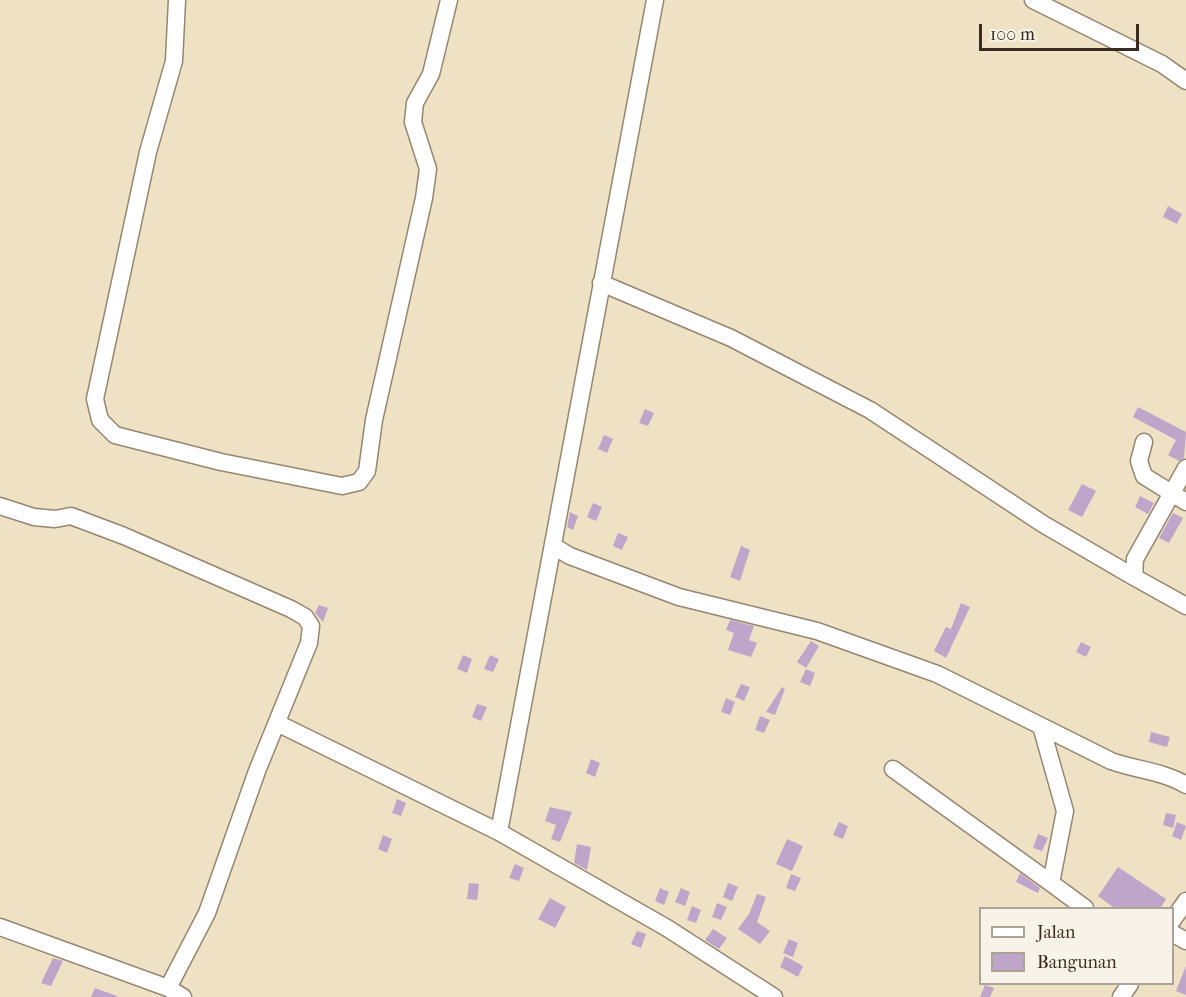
<!DOCTYPE html>
<style>
body{margin:0}
#map{position:relative;width:1186px;height:997px;overflow:hidden;background:#efe2c4;font-family:"IM FELL French Canon",serif}
canvas{display:block}
.legend{position:absolute;left:979px;top:907px;width:195px;height:78px;box-sizing:border-box;background:#f7f3e8;border:2px solid #aca397;margin:0;padding:8px 10px;list-style:none;font-size:18px;color:#3b2a1e}
.legend li{display:flex;align-items:center;gap:12px;height:30px}
.legend b{width:30px;border:2px solid #aca397}
.scale{position:absolute;left:979px;top:24px;width:160px;height:27px;box-sizing:border-box;border:3px solid #3b2a1e;border-top:0;padding-left:8px;font-size:18px;line-height:21px;white-space:nowrap;color:#3b2a1e;-webkit-text-stroke:4px #f7f3e8;paint-order:stroke}
</style>
<div id="map">
<canvas width="1186" height="997"></canvas>
<ul class="legend">
<li><b style="height:8px;background:#fff"></b>Jalan</li>
<li><b style="height:16px;background:#bfa5ca"></b>Bangunan</li>
</ul>
<div class="scale">100 m</div>
</div>
<script>
const g = document.querySelector('canvas').getContext('2d');
g.lineJoin = 'round';
function fill(path, color) { g.fillStyle = color; g.fill(path, 'evenodd'); }
function stroke(path, color, width, dash) { g.strokeStyle = color; g.lineWidth = width; g.lineCap = dash ? 'butt' : 'round'; g.setLineDash(dash || []); g.stroke(path); }
fill(new Path2D(`
 M 1168,206 L 1182,214 L 1177,224 L 1163,217 Z
 M 1138,407 L 1186,432 L 1184,458 L 1179,461 L 1168,455 L 1176,440 L 1133,417 Z
 M 645,409 L 654,413 L 648,426 L 639,423 Z
 M 604,435 L 613,439 L 607,453 L 598,449 Z
 M 1082,484 L 1096,491 L 1082,517 L 1068,510 Z
 M 1140,496 L 1154,503 L 1148,514 L 1135,507 Z
 M 593,503 L 602,507 L 596,521 L 587,517 Z
 M 570,512 L 578,516 L 573,530 L 567,527 Z
 M 1173,513 L 1183,518 L 1169,543 L 1159,538 Z
 M 618,533 L 628,537 L 622,550 L 613,546 Z
 M 741,546 L 750,550 L 740,581 L 730,577 Z
 M 961,603 L 970,607 L 946,658 L 934,651 L 946,627 L 951,629 Z
 M 319,605 L 328,608 L 323,622 L 315,613 Z
 M 730,620 L 754,626 L 749,640 L 757,643 L 751,657 L 728,650 L 734,633 L 726,630 Z
 M 811,641 L 819,646 L 806,668 L 797,662 Z
 M 1081,642 L 1091,647 L 1086,657 L 1076,652 Z
 M 463,655 L 472,659 L 467,673 L 457,669 Z
 M 490,655 L 499,659 L 493,672 L 484,669 Z
 M 806,669 L 815,673 L 810,686 L 800,682 Z
 M 741,684 L 750,687 L 744,701 L 735,697 Z
 M 782,687 L 785,689 L 775,715 L 766,712 Z
 M 726,698 L 735,702 L 730,715 L 721,712 Z
 M 477,704 L 487,707 L 481,721 L 472,717 Z
 M 760,716 L 770,720 L 764,733 L 755,730 Z
 M 1151,732 L 1170,737 L 1167,747 L 1149,742 Z
 M 591,759 L 600,763 L 595,777 L 586,773 Z
 M 397,799 L 406,803 L 401,816 L 392,813 Z
 M 550,807 L 572,812 L 560,842 L 551,839 L 556,825 L 545,821 Z
 M 1166,813 L 1176,815 L 1173,828 L 1163,825 Z
 M 839,822 L 848,826 L 843,839 L 833,835 Z
 M 1177,822 L 1186,826 L 1181,840 L 1172,836 Z
 M 1038,834 L 1048,838 L 1042,851 L 1033,848 Z
 M 383,835 L 392,839 L 387,853 L 378,849 Z
 M 787,839 L 803,846 L 792,871 L 776,864 Z
 M 577,844 L 591,847 L 587,870 L 574,863 Z
 M 515,864 L 524,868 L 519,881 L 509,878 Z
 M 1118,867 L 1166,899 L 1160,909 L 1116,909 L 1098,896 Z
 M 1020,873 L 1040,888 L 1038,893 L 1016,882 Z
 M 791,874 L 801,878 L 795,891 L 786,888 Z
 M 469,883 L 479,884 L 477,900 L 467,899 Z
 M 728,883 L 738,887 L 732,901 L 723,897 Z
 M 660,888 L 669,892 L 664,905 L 655,901 Z
 M 681,888 L 690,892 L 685,906 L 675,902 Z
 M 757,894 L 766,897 L 757,922 L 770,931 L 760,944 L 738,929 L 749,914 Z
 M 550,898 L 566,907 L 555,928 L 538,919 Z
 M 717,903 L 727,907 L 721,920 L 712,917 Z
 M 692,906 L 701,910 L 696,923 L 687,920 Z
 M 713,929 L 727,938 L 719,949 L 705,940 Z
 M 637,931 L 646,934 L 641,948 L 631,944 Z
 M 789,939 L 798,943 L 793,957 L 783,953 Z
 M 785,956 L 803,966 L 798,977 L 780,967 Z
 M 53,958 L 63,961 L 51,986 L 41,983 Z
 M 1186,966 L 1186,995 L 1176,991 Z
 M 985,985 L 994,988 L 990,997 L 980,997 Z
 M 95,988 L 117,996 L 117,997 L 91,997 Z`), '#bfa5ca');
const minor = new Path2D(`
 M 177,0 L 174,61 L 148,152 L 95,399 L 100,420 L 115,435 L 221,462 L 342,486 L 359,482 L 367,471 L 374,420 L 424,198 L 428,169 L 413,122 L 415,103 L 431,74 L 449,0
 M 1033,0 L 1162,64 L 1186,81
 M 601,283 L 731,338 L 870,410 L 1043,524 L 1134,577
 M 1144,442 L 1139,461 L 1144,476 L 1186,502
 M 1186,468 L 1135,559 L 1134,577 L 1186,606
 M 0,506 L 34,517 L 55,519 L 71,516 L 124,536 L 291,609 L 305,617 L 311,626 L 309,643 L 257,771 L 207,913 L 168,988
 M 553,546 L 570,556 L 679,597 L 817,631 L 937,674 L 1111,761 C 1136,770 1163,771 1186,785
 M 277,723 L 499,832 L 667,928 L 774,997
 M 1041,726 L 1065,811 L 1051,883 L 1085,908
 M 893,769 L 1051,883
 M 499,832 L 655,0
 M 1172,921 L 1186,901
 M 0,927 L 168,988 L 183,997
 M 1172,933 L 1186,941
 M 1121,997 L 1130,984`);
stroke(minor, '#958671', 19);
stroke(minor, '#fff', 16);
</script>
